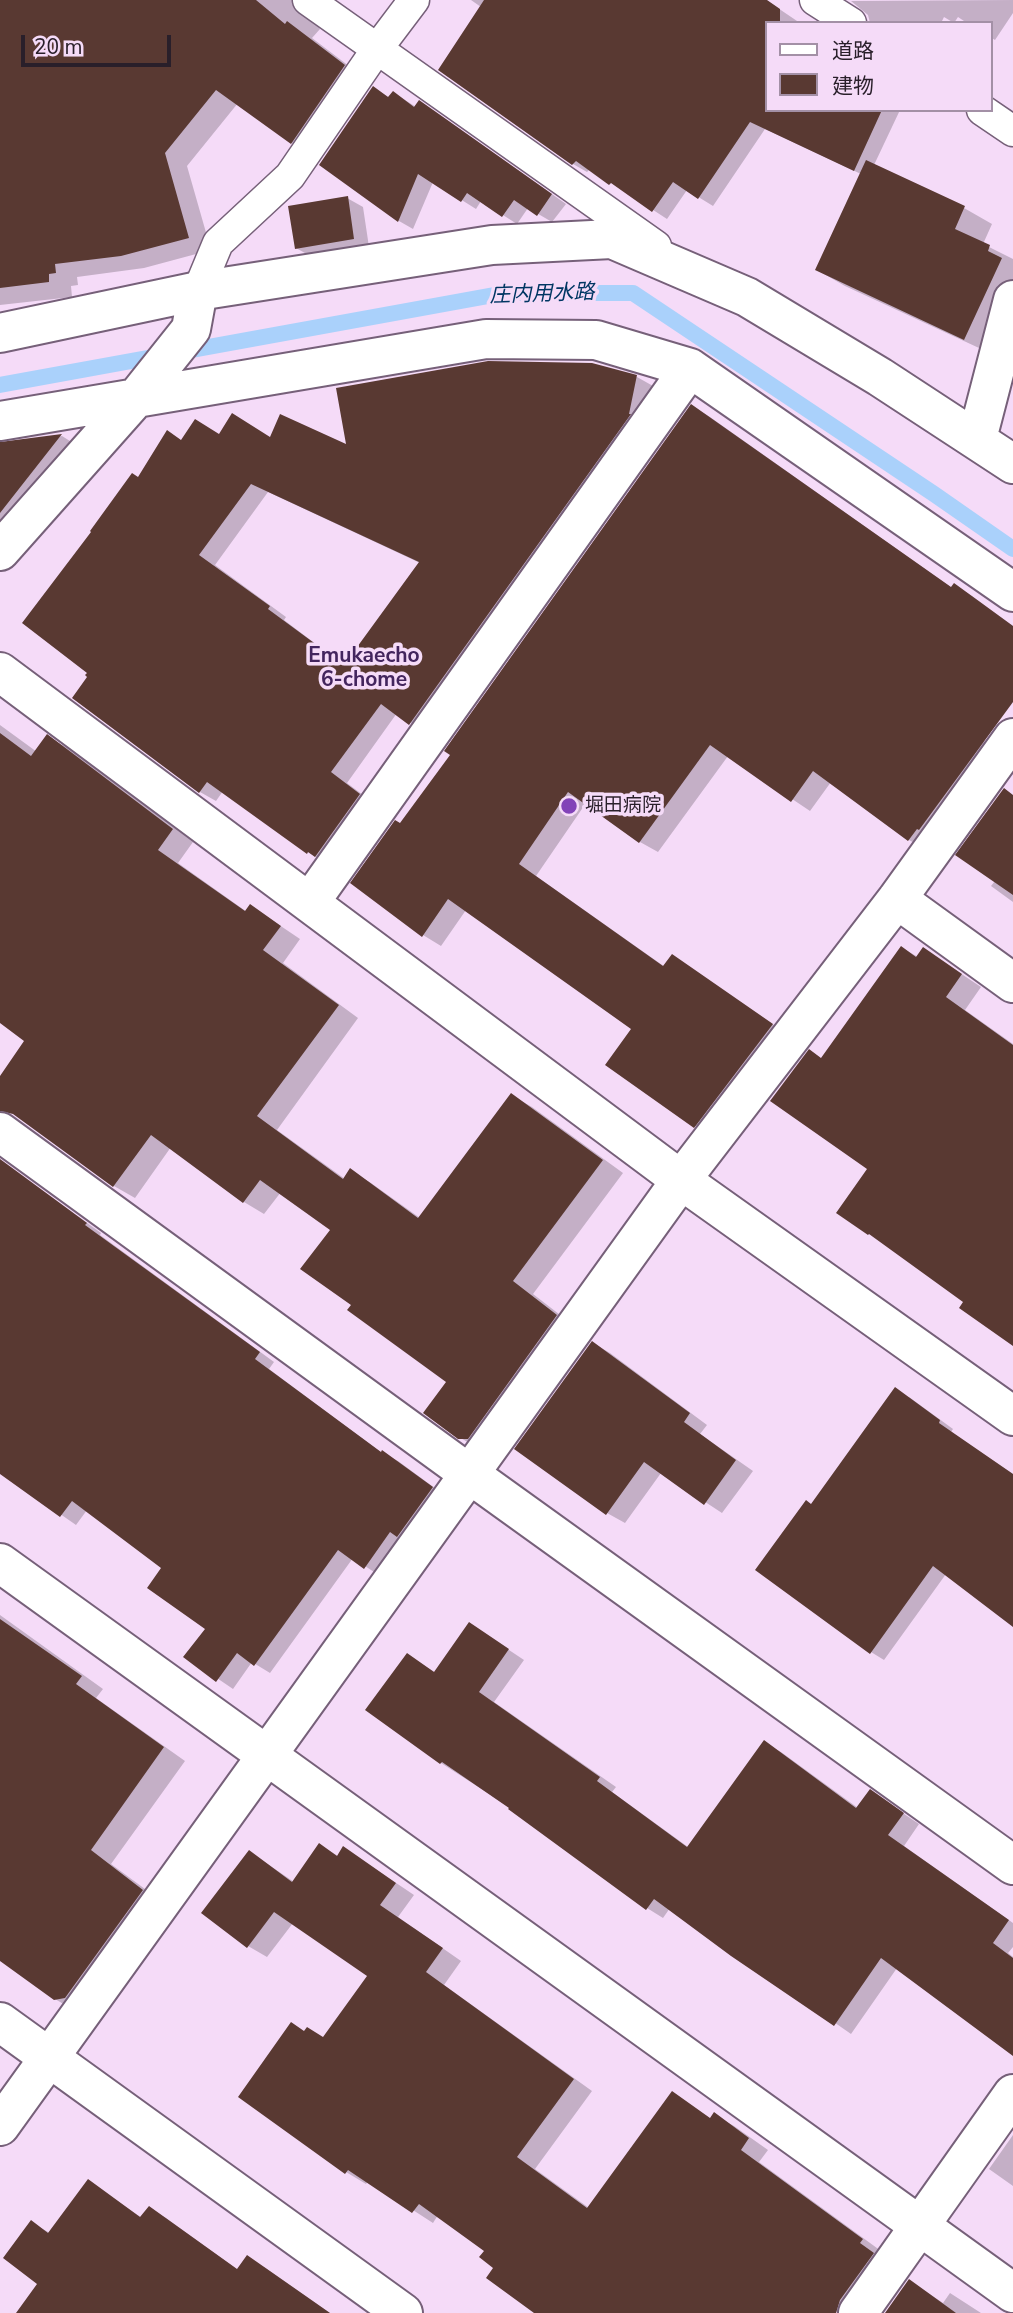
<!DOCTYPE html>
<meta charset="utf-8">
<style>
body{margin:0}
#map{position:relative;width:1013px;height:2313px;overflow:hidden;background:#f5dbf8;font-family:"Nunito Sans","Noto Sans JP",sans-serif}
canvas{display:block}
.legend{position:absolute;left:765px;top:21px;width:228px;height:91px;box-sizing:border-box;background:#f5dbf8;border:2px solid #a390a6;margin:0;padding:9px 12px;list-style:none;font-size:21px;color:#291f2a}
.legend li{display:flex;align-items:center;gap:14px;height:35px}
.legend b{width:35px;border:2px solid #a390a6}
.scale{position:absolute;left:21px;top:35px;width:150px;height:32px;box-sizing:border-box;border:4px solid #291f2a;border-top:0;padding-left:9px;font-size:21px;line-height:24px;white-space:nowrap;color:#291f2a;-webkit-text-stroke:5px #f5dbf8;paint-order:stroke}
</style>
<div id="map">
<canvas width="1013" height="2313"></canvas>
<ul class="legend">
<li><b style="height:9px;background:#fff"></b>道路</li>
<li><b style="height:19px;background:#593932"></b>建物</li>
</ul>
<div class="scale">20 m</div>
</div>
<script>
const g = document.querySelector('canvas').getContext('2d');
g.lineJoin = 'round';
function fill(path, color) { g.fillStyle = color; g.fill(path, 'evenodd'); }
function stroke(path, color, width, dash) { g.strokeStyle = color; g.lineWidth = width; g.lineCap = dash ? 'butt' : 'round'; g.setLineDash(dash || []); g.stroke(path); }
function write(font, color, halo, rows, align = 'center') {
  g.font = font + ' "Nunito Sans","Noto Sans JP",sans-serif'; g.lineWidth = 7; g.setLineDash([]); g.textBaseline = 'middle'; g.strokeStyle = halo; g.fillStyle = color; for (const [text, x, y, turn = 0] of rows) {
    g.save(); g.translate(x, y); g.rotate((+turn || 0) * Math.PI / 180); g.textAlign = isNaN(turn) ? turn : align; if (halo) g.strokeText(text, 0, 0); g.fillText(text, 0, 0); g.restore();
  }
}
fill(new Path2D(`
 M 0,0 L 319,0 L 314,21 L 320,29 L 312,38 L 366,79 L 314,155 L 292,143 L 238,103 L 187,166 L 211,250 L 144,268 L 77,277 L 78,285 L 71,286 L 72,297 L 0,305 Z
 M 471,0 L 766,0 L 800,23 L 766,23 L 766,110 L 900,110 L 874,165 L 964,208 L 992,224 L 983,244 L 1013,259 L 1013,309 L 992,354 L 845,286 L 817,270 L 861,174 L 765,129 L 713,206 L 687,190 L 667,219 L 590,169 L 587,172 L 573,164 L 440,70 L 481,7 Z
 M 1013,0 L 1013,13 L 995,40 L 990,37 L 990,23 L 967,23 L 958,17 L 954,23 L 944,17 L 941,23 L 870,23 L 868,15 L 851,1 Z
 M 374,88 L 390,98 L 394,93 L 416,107 L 433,110 L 566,204 L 552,222 L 528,208 L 517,224 L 481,201 L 476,209 L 433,182 L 413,229 L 399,221 L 321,164 Z
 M 347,198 L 363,207 L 369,247 L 312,257 L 296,248 Z
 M 637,377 L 653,386 L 645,424 L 426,733 L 397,713 L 347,783 L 375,804 L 324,862 L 308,852 L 223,791 L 216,801 L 200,792 L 74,698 L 89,676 L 139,479 L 183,441 L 220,436 L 271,439 L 349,447 ZM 268,492 L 420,563 L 345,666 L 284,620 L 286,617 L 215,565 Z
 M 692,406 L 710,417 L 952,588 L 954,585 L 972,596 L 1013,626 L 1013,687 L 978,736 L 1000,754 L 927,850 L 909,840 L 831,782 L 810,811 L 728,756 L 658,852 L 640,842 L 586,803 L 536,876 L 665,967 L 673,956 L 790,1036 L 713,1137 L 695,1126 L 634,1028 L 466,910 L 441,946 L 423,935 L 401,825 L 452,755 Z
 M 62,436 L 81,448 L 0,550 L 0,444 Z
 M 0,725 L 37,752 L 47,737 L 68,748 L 193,842 L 178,863 L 247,912 L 251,906 L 300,939 L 283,963 L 358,1018 L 277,1130 L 345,1179 L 351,1171 L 371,1183 L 420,1218 L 511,1095 L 532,1107 L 623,1173 L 533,1294 L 577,1328 L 481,1450 L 459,1437 L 448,1381 L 353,1305 L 332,1229 L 281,1192 L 264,1214 L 244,1202 L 171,1147 L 135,1198 L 114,1186 L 27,1041 L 0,1021 Z
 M 1013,795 L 1013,902 L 991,886 L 995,881 Z
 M 902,948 L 918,957 L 924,949 L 981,987 L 965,1010 L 1013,1044 L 1013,1344 L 966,1302 L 869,1169 L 822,1059 Z
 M 0,1160 L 101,1233 L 100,1235 L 274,1362 L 269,1369 L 382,1453 L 398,1461 L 447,1497 L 380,1576 L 353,1558 L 270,1673 L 252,1662 L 233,1689 L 186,1657 L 207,1628 L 163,1568 L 87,1510 L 76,1525 L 0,1472 Z
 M 593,1343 L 610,1353 L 707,1425 L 700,1434 L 753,1471 L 722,1513 L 661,1473 L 625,1523 L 607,1513 L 517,1449 Z
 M 909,1397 L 953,1429 L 951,1432 L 1013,1474 L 1013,1625 L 946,1574 L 884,1660 L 871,1652 L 812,1506 Z
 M 0,1615 L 103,1689 L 96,1698 L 185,1761 L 111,1864 L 164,1903 L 77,2012 L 55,1999 L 0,1954 Z
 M 470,1624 L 524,1660 L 494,1702 L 616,1787 L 612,1792 L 688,1847 L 764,1743 L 781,1752 L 858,1808 L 870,1791 L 919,1824 L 904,1846 L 1013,1923 L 1013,1947 L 1008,1953 L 1013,1957 L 1013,2054 L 897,1968 L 851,2034 L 670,1908 L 663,1918 L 647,1908 L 511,1808 L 441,1763 L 408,1655 L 436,1673 Z
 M 320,1845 L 338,1856 L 344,1848 L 414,1895 L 398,1917 L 461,1961 L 444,1985 L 592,2091 L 535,2169 L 589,2208 L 673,2094 L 711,2119 L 714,2115 L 734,2126 L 768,2150 L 759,2162 L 881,2251 L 842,2313 L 838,2310 L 836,2313 L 537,2313 L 496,2268 L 486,2250 L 438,2215 L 433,2223 L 368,2181 L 366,2184 L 346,2172 L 240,2096 L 305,2032 L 324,2038 L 370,1975 L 293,1923 L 267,1957 L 248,1946 L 250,1852 L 294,1882 Z
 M 1013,2135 L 1013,2186 L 989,2169 Z
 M 88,2181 L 142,2218 L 149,2208 L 166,2218 L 238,2270 L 264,2267 L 330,2313 L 18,2313 L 39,2283 L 32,2223 L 50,2233 Z
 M 910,2281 L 943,2303 L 950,2293 L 981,2313 L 887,2313 Z`), '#0003');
stroke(new Path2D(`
 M 0,385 L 505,293 L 633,293 L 934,494 L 1013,549`), '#aad1fb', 16);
fill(new Path2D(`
 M 0,0 L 256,0 L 285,24 L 287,21 L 345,65 L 291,144 L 216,90 L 165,153 L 189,238 L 121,256 L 55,264 L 56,273 L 49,274 L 49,282 L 0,288 Z
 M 484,0 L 767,0 L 780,9 L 780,23 L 766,23 L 766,110 L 882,110 L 854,171 L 750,122 L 698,199 L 673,182 L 652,212 L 611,183 L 609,185 L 576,161 L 572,165 L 438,70 Z
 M 373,86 L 388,97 L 393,91 L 414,107 L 419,100 L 552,194 L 537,216 L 514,200 L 502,217 L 467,193 L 461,202 L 418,174 L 398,222 L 319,165 Z
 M 866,160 L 965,206 L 955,229 L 990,245 L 988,251 L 1002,258 L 964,340 L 815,270 Z
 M 348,196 L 354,239 L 295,249 L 288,206 Z
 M 488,361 L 592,363 L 637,375 L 629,414 L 631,414 L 409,725 L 381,704 L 331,772 L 360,794 L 315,857 L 308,852 L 307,854 L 207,782 L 199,793 L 72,698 L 87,677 L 85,675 L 87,673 L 22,623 L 91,532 L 90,531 L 132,473 L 138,477 L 167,430 L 181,440 L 195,419 L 219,434 L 232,413 L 270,437 L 280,414 L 346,444 L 336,388 ZM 251,484 L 419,562 L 344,665 L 268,609 L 270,606 L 199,555 Z
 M 691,404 L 951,587 L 954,583 L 1013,626 L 1013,702 L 919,830 L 917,829 L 908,841 L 813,771 L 791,802 L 710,745 L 639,843 L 568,792 L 519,864 L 663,966 L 672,954 L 773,1024 L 694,1128 L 605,1065 L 631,1029 L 448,899 L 422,937 L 350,883 L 395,820 L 400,823 L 450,755 L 444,751 Z
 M 62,434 L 0,513 L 0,442 Z
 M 0,733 L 31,756 L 47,734 L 173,829 L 158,850 L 245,911 L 250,904 L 281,926 L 263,950 L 339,1005 L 257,1116 L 343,1179 L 350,1168 L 418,1218 L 511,1093 L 603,1160 L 513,1281 L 557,1315 L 468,1439 L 458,1439 L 423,1413 L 446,1382 L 347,1310 L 351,1305 L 300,1269 L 330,1230 L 260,1180 L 243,1203 L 151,1135 L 113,1187 L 13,1114 L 0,1111 L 0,1076 L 24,1041 L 0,1023 Z
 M 1004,788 L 1013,795 L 1013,895 L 955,855 Z
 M 901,946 L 916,957 L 923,947 L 962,974 L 946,997 L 1013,1045 L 1013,1346 L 959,1308 L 963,1302 L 869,1234 L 868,1235 L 836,1213 L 867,1169 L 770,1101 L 809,1049 L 821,1058 Z
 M 0,1159 L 87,1223 L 85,1225 L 260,1352 L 255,1359 L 381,1452 L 382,1450 L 433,1487 L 397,1537 L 390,1532 L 364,1569 L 338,1550 L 254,1666 L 237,1653 L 216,1682 L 183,1657 L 205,1629 L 147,1588 L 161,1568 L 72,1501 L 60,1517 L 0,1474 Z
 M 592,1341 L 690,1413 L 684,1422 L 736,1460 L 704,1505 L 644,1462 L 606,1515 L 514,1449 Z
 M 895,1387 L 940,1420 L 939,1423 L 1013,1474 L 1013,1627 L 933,1566 L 870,1654 L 755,1570 L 806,1500 L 811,1504 Z
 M 0,1619 L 82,1676 L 76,1684 L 164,1747 L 91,1850 L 143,1890 L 65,1998 L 54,2000 L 0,1961 Z
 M 469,1622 L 509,1649 L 479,1692 L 600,1777 L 597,1781 L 687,1847 L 764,1740 L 856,1808 L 870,1789 L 904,1813 L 888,1835 L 1009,1920 L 993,1943 L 1013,1958 L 1013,2056 L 881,1958 L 834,2026 L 731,1956 L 654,1899 L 646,1910 L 508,1809 L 509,1808 L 442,1762 L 440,1764 L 365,1710 L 407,1653 L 434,1672 Z
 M 319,1843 L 337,1856 L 343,1846 L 396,1883 L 380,1905 L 443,1948 L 426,1972 L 574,2079 L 517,2157 L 587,2208 L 672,2091 L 710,2118 L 714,2112 L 749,2138 L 741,2150 L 863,2239 L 860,2243 L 874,2253 L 840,2300 L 836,2313 L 534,2313 L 486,2278 L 493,2268 L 479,2257 L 484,2251 L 419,2204 L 412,2213 L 348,2170 L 345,2174 L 238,2097 L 291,2022 L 304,2031 L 307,2027 L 323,2037 L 367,1976 L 274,1912 L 247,1948 L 201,1913 L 249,1850 L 292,1882 Z
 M 88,2179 L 140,2217 L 149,2206 L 237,2269 L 247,2255 L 330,2313 L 16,2313 L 37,2284 L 3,2258 L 31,2220 L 48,2233 Z
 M 909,2279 L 956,2313 L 885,2313 Z`), '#593932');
const service = new Path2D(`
 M 308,0 L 656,246
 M 815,0 L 851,23
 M 982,110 L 1013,131
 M 198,291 L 218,243 L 290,176 L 377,49 L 414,0`);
const minor = new Path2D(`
 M 0,333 L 198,291 L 492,245 L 612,239 L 747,297 L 880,377 L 1013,464
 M 0,421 L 486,339 L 596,340 L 690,368 L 1013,592
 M 977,439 L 1013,300
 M 0,551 L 136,398 L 191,329 L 198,291
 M 0,672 L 681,1180 L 1013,1416
 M 897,899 L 1013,983
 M 310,902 L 690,368
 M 0,1132 L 468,1473 L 1013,1865
 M 0,1563 L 1013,2293
 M 0,2126 L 681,1180 L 897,899 L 1013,738
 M 858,2313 L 1013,2094`);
const tertiary = new Path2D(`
 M 0,2022 L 403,2313`);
stroke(service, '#766079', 33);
stroke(minor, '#766079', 42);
stroke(tertiary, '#766079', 42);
stroke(service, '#fff', 30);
stroke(minor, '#fff', 38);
stroke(tertiary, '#fff', 38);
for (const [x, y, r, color] of [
 [569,806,9,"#8243b8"]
]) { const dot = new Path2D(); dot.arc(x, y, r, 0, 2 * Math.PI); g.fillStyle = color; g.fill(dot); stroke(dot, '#f5dbf8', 2.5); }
write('19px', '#291f2a', '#f5dbf8', [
 ["堀田病院",585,806]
], 'left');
write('italic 21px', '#003663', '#f5dbf8', [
 ["庄内用水路",542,295,-2]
]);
write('bold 21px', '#43255e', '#f5dbf8', [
 ["Emukaecho",364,657],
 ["6-chome",364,681]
]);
</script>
